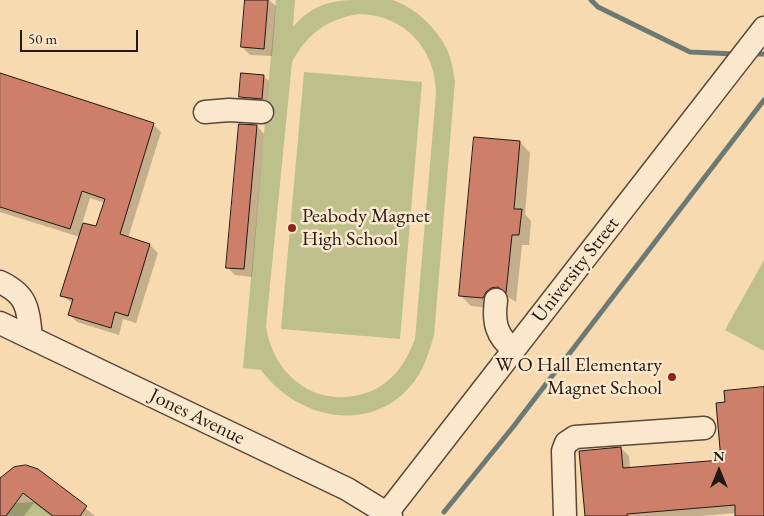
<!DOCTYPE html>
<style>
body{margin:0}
#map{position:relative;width:764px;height:516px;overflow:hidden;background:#f7dab0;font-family:"EB Garamond",serif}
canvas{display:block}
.north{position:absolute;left:694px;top:446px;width:50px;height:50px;-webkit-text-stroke:4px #fae7cc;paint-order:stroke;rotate:0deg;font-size:14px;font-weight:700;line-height:20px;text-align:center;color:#231912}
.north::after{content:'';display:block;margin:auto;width:18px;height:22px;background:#231912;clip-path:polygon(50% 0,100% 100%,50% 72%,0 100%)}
.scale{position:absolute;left:20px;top:30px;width:118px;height:22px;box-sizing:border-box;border:2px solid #231912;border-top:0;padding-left:6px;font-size:15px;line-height:18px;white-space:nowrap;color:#231912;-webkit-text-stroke:4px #fae7cc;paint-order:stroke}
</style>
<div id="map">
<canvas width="764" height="516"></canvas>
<div class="north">N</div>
<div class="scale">50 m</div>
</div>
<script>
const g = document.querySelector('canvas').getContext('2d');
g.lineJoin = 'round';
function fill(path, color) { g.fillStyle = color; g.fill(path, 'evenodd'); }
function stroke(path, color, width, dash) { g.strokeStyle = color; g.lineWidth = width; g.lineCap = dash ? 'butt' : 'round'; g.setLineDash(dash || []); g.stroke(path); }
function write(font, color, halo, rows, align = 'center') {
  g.font = font + ' "EB Garamond",serif'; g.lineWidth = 5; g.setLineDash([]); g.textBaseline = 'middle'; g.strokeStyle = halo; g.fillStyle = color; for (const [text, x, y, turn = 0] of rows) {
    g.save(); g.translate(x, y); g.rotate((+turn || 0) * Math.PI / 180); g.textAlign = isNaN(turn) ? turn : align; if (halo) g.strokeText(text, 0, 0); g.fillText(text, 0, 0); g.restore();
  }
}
fill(new Path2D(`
 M 276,0 L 295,0 L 293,27 C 312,5 330,0 358,0 C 368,0 382,0 392,0 C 413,6 434,26 444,44 C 451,55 453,69 455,81 L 434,336 C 429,351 425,366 416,379 C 376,436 298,421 261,370 L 243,368 ZM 359,14 C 404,15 436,48 436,94 L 415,339 C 408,356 401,371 385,383 C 376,390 365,394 354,396 C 308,404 272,370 266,326 L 292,62 C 307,34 327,19 359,14 Z
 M 304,72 L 422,82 L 400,339 L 281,329 Z
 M 764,260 L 764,351 L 725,330 Z
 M 35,502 L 53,516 L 6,516 L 15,503 Z`), '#bdc08b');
fill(new Path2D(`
 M 246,0 L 269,0 L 276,6 L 272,56 L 250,55 L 242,47 Z
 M 0,74 L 153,124 L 161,132 L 128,238 L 150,245 L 158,253 L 136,323 L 123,319 L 119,335 L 77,322 L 69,314 L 73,304 L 62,295 L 80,237 L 0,212 ZM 90,198 L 105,203 L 97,228 L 82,224 Z
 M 263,76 L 269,81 L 267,104 L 246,102 L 241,97 Z
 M 257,126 L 264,134 L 252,277 L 235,275 L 227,267 Z
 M 475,138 L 520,142 L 530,153 L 525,214 L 531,221 L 529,245 L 522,245 L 516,302 L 508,297 L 496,302 L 493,308 L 471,306 L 461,296 Z
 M 764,389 L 764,516 L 737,516 L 736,513 L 701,516 L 586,516 L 621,448 L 629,456 L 630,469 L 722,461 L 726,404 Z
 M 14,468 L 37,470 L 95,516 L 51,516 L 34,503 L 24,516 L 0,516 L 0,480 Z`), '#0003');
stroke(new Path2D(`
 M 591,0 L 598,7 L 690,52 L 735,54
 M 753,54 L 764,54
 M 444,512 L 513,427 L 764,100`), '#6d7973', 5);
const building = new Path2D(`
 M 245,0 L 268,0 L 264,49 L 241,47 Z
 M 0,73 L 154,123 L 120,234 L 150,244 L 128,316 L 115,312 L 111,328 L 68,315 L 73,299 L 60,296 L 83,223 L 96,226 L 105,199 L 82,191 L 70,229 L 0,207 Z
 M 241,73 L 264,75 L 262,99 L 239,97 Z
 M 239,124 L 257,125 L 244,269 L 226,268 Z
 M 474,137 L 520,141 L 514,209 L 522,209 L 519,235 L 512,235 L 506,293 L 498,287 L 491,288 L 486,292 L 483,298 L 459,296 Z
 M 764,387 L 764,516 L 735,516 L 735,505 L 627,514 L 627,516 L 585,516 L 579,451 L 621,447 L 623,468 L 721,460 L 716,403 L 725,402 L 724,391 Z
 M 26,465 L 38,469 L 87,506 L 80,516 L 53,516 L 23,493 L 6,516 L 0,516 L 0,478 L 14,467 Z`);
fill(building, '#ce7f6a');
stroke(building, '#231912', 1);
const minor = new Path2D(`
 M 205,112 L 229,110 L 262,112
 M 0,282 C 28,295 28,309 31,338
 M 496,300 C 493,322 496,336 514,350
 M 0,323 L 347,489 L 391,516
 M 387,513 L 764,28
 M 565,516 L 563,451 L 566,443 L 575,437 L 704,428`);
stroke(minor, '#58493a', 25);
stroke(minor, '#fae7cc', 22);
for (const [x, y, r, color] of [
 [292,228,5,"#8f2418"],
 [672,377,5,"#8f2418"]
]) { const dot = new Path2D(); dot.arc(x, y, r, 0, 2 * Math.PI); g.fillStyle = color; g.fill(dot); stroke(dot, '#fae7cc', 2); }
write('20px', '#231912', '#fae7cc', [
 ["Peabody Magnet",302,217],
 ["High School",302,240],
 ["W O Hall Elementary",662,366,"right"],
 ["Magnet School",662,389,"right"]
], 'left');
write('20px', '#231912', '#fae7cc', [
 ["University Street",576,270,-52],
 ["Jones Avenue",197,417,26]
]);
</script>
